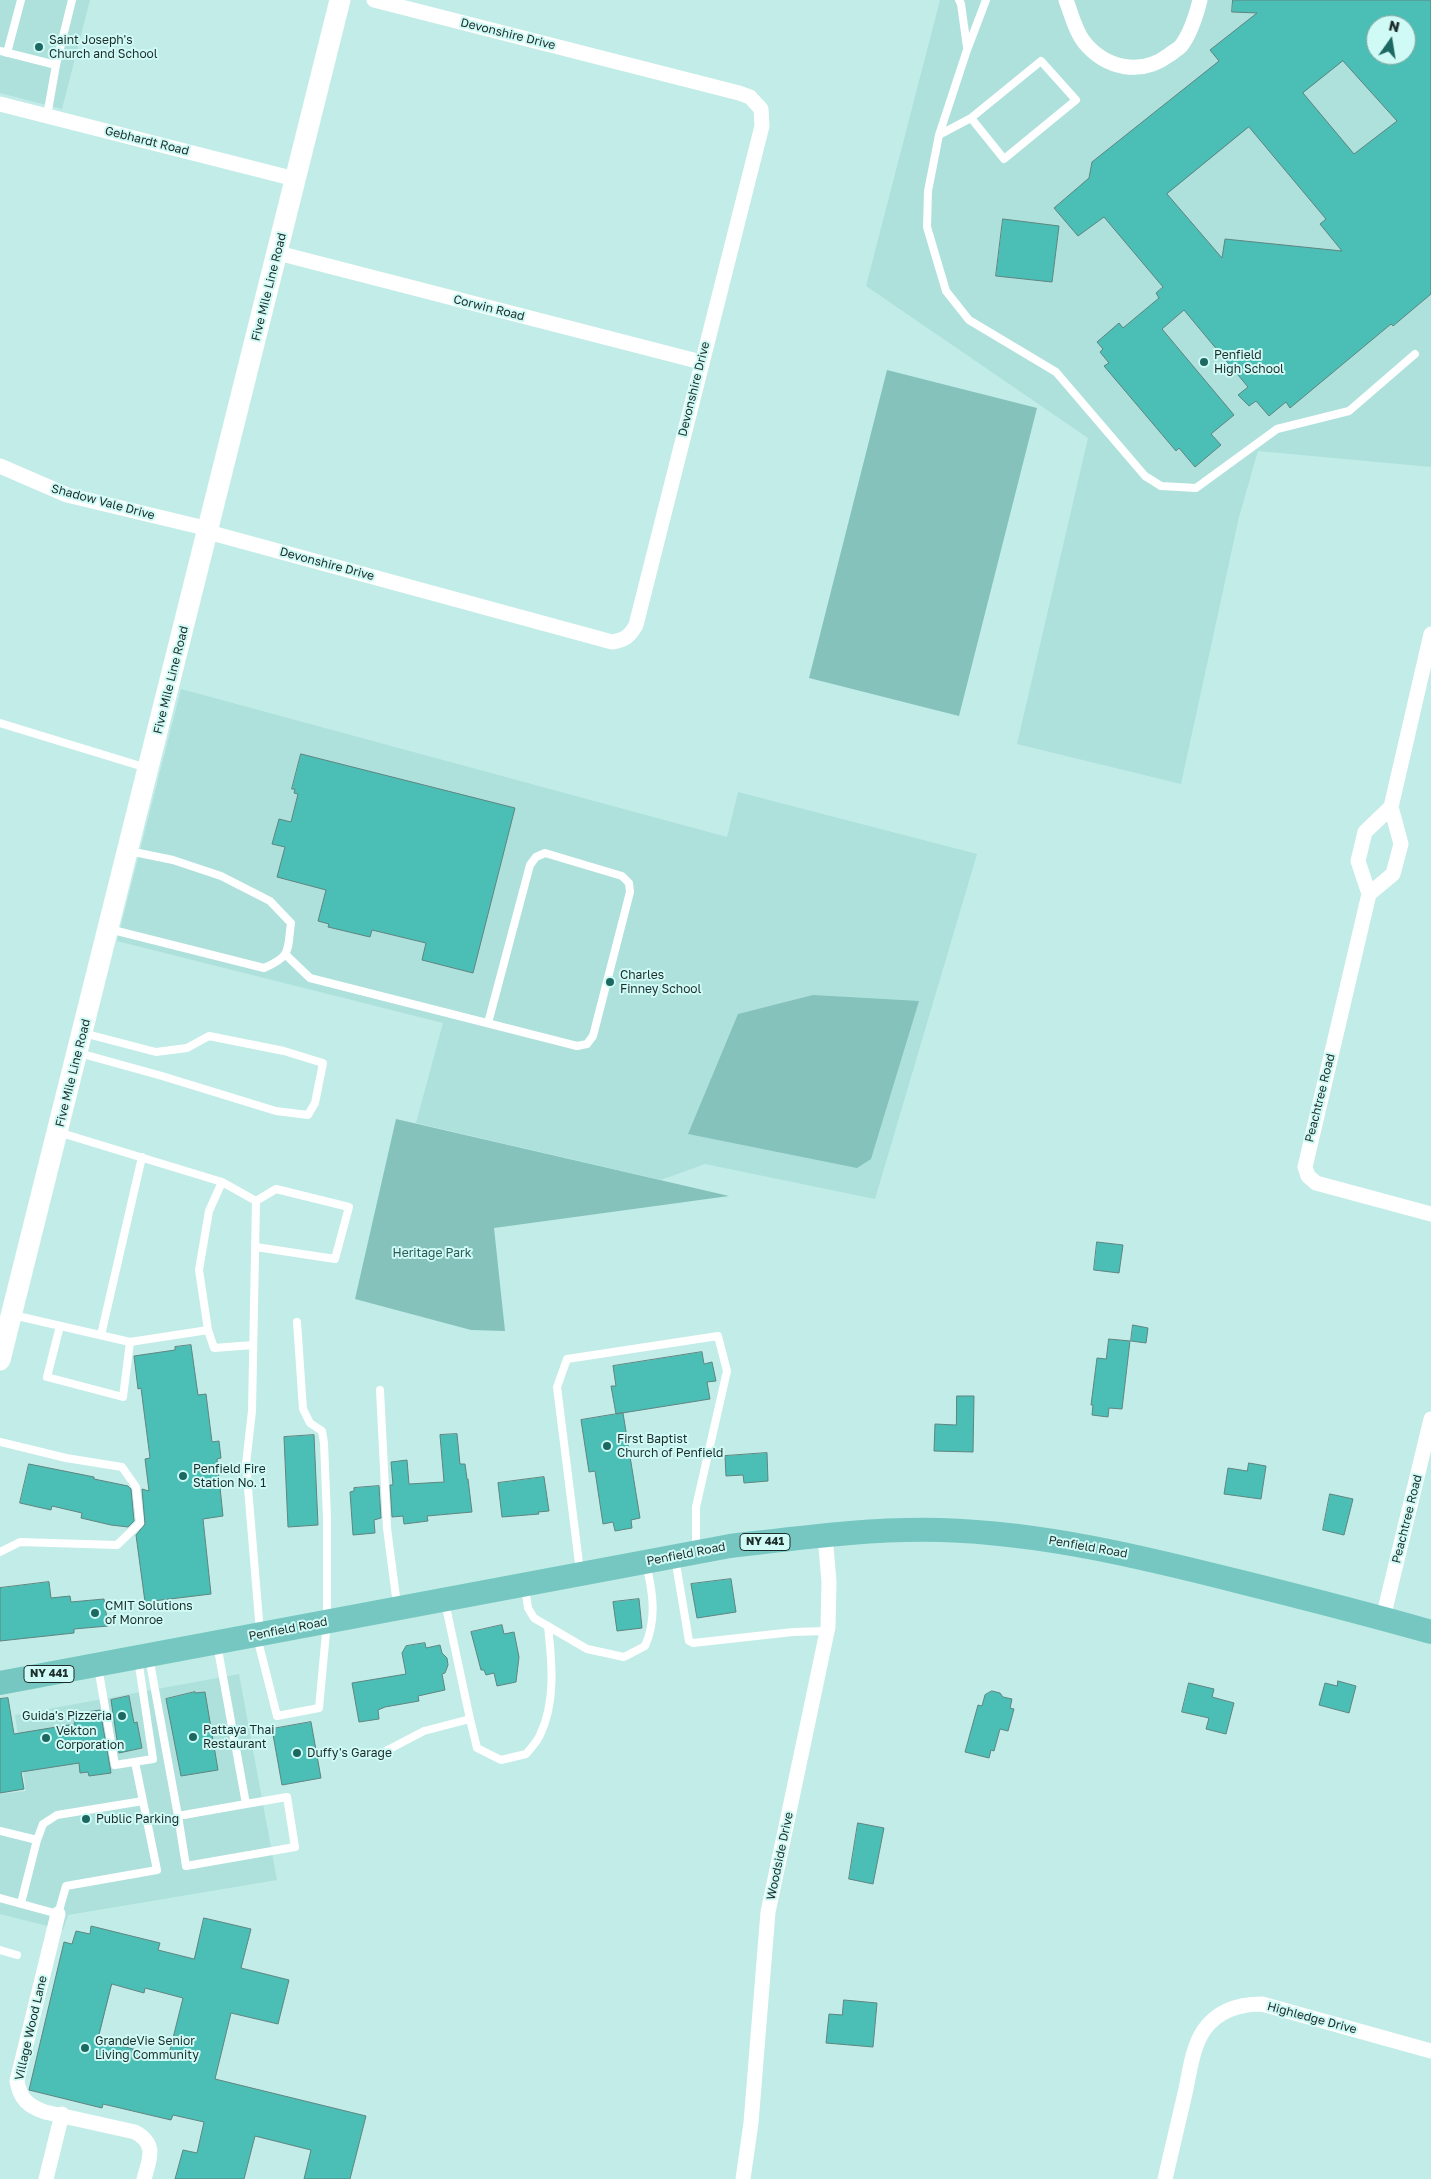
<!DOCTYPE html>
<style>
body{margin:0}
#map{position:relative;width:1431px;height:2179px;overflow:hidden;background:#c2ece7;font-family:"Golos Text",sans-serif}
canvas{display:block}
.north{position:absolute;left:1366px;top:15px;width:50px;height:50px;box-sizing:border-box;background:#cffaf5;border:1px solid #88a8a4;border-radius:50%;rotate:13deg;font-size:14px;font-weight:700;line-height:20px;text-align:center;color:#1d2d2b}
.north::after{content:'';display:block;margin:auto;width:18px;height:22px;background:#1c6862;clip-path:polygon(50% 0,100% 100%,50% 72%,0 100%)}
</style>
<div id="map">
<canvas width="1431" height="2179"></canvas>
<div class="north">N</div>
</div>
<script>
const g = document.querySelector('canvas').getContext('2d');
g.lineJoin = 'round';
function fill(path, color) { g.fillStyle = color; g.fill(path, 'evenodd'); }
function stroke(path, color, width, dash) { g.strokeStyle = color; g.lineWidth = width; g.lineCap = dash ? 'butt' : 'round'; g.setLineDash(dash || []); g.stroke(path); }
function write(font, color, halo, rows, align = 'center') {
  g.font = font + ' "Golos Text",sans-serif'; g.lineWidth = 4; g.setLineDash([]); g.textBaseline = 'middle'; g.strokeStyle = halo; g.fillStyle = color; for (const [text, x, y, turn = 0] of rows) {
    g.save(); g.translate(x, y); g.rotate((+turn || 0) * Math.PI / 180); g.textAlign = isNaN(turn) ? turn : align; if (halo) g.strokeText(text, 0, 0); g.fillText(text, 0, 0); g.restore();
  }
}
fill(new Path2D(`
 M 0,0 L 90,0 L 62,109 L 0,93 Z
 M 940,0 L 1431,0 L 1431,467 L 1258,451 L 1239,517 L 1181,784 L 1017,744 L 1088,438 L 866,286 ZM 1376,25 L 1406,25 L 1406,55 L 1376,55 Z
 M 181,689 L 727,837 L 738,792 L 977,854 L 875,1199 L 705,1164 L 661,1180 L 416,1123 L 443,1023 L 117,941 Z
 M 239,1674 L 277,1880 L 68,1915 L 63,1930 L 0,1914 L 0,1794 L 26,1791 L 15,1715 Z`), '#aee1dc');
fill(new Path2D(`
 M 887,370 L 1037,408 L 959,716 L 809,678 Z
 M 813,995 L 919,1001 L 871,1159 L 857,1168 L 688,1134 L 738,1014 Z
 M 396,1119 L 729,1196 L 494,1228 L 505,1331 L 471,1330 L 355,1299 Z`), '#84c2bb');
const building = new Path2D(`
 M 1233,0 L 1431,0 L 1431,294 L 1393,326 L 1391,324 L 1290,408 L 1286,402 L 1269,416 L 1256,401 L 1249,406 L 1238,395 L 1248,387 L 1184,310 L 1162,329 L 1234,415 L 1211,434 L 1221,445 L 1195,467 L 1179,448 L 1176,451 L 1104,366 L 1109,363 L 1100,352 L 1103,349 L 1097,342 L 1119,323 L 1123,328 L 1159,298 L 1156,293 L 1163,287 L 1104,217 L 1078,236 L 1054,208 L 1089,178 L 1092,162 L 1219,61 L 1210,50 L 1257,13 L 1232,12 ZM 1376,25 L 1406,25 L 1406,55 L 1376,55 ZM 1343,61 L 1397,121 L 1354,154 L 1303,93 ZM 1249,127 L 1326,219 L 1320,224 L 1342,251 L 1225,239 L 1222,258 L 1167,194 Z
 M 1003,219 L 1059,226 L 1052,282 L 996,276 Z
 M 301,754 L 515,808 L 473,973 L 422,960 L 426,943 L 372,930 L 370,937 L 328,927 L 329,924 L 318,921 L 326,890 L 277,877 L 285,847 L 272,844 L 279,819 L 291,822 L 298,794 L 294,793 L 295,789 L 292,789 Z
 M 1097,1242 L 1123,1245 L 1119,1273 L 1094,1270 Z
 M 1133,1325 L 1148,1328 L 1146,1343 L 1131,1341 Z
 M 1109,1339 L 1130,1341 L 1122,1409 L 1109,1408 L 1108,1417 L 1092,1415 L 1093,1405 L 1091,1405 L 1097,1358 L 1106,1359 Z
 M 191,1345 L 198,1395 L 206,1394 L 212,1442 L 219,1441 L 221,1458 L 217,1459 L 223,1516 L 203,1519 L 211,1594 L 145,1602 L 136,1535 L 145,1524 L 142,1489 L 149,1491 L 145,1459 L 150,1458 L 141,1388 L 138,1389 L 134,1356 L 175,1350 L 175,1347 Z
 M 702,1352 L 704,1364 L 712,1362 L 716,1381 L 707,1382 L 710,1399 L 616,1414 L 611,1386 L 616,1386 L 613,1366 Z
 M 957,1396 L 974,1396 L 973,1452 L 934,1451 L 935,1424 L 956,1425 Z
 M 623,1413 L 640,1518 L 631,1520 L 632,1528 L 615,1531 L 613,1522 L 603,1524 L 595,1471 L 589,1472 L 581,1420 Z
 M 457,1434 L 460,1464 L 465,1464 L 467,1479 L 468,1479 L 472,1512 L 427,1516 L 428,1521 L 404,1524 L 403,1516 L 392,1517 L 390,1485 L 393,1485 L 391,1462 L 407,1460 L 409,1484 L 444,1482 L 440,1435 Z
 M 314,1435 L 318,1525 L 288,1527 L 284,1437 Z
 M 767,1453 L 768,1481 L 744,1483 L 743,1475 L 726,1476 L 725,1456 Z
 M 1249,1463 L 1266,1466 L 1261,1499 L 1224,1494 L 1228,1468 L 1247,1471 Z
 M 29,1464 L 94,1477 L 94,1479 L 128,1486 L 131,1489 L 134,1521 L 128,1527 L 111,1525 L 81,1518 L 82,1513 L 52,1506 L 51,1510 L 20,1503 Z
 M 544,1477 L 549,1511 L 538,1512 L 539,1514 L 502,1517 L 498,1483 Z
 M 379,1486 L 381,1518 L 374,1520 L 375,1533 L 353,1535 L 350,1492 L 354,1491 L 354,1488 Z
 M 1330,1494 L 1353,1499 L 1344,1535 L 1323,1530 Z
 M 731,1579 L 736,1612 L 697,1618 L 691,1584 Z
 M 49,1582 L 51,1598 L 70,1596 L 71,1602 L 104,1599 L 108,1626 L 74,1629 L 74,1633 L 0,1641 L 0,1588 Z
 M 639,1599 L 642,1628 L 617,1631 L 613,1602 Z
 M 502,1625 L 504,1634 L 514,1632 L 519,1657 L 516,1682 L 497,1686 L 494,1673 L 486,1675 L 484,1670 L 481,1670 L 471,1632 Z
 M 425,1643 L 426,1648 L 440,1645 L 442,1653 L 447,1658 L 448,1665 L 445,1673 L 442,1674 L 445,1690 L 418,1696 L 419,1701 L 385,1707 L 378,1710 L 379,1719 L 359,1722 L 352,1683 L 406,1674 L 402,1653 L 406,1646 Z
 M 1338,1681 L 1356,1686 L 1349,1713 L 1319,1705 L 1325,1683 L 1337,1686 Z
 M 1189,1683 L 1214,1689 L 1212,1697 L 1234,1703 L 1226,1734 L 1206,1729 L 1209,1718 L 1182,1712 Z
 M 992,1691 L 1000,1693 L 1003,1697 L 1012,1699 L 1010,1708 L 1014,1709 L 1008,1731 L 1000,1729 L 994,1751 L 991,1750 L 989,1758 L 965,1752 L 978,1705 L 982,1706 L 985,1695 Z
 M 195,1692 L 195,1693 L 205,1692 L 218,1770 L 181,1776 L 166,1699 Z
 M 129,1696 L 134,1723 L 137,1722 L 142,1748 L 119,1753 L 111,1700 Z
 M 8,1698 L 14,1734 L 75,1724 L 73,1714 L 100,1710 L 111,1773 L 89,1776 L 88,1772 L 80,1773 L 79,1763 L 21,1772 L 24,1789 L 0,1793 L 0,1699 Z
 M 311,1722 L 321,1778 L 282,1785 L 272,1729 Z
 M 858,1823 L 884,1828 L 873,1884 L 849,1879 Z
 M 204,1918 L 251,1929 L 241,1968 L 289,1980 L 278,2024 L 231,2013 L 215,2079 L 366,2116 L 350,2179 L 304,2179 L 311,2150 L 255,2136 L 244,2179 L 175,2179 L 183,2150 L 197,2153 L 204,2122 L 173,2115 L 171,2120 L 103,2104 L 102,2108 L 29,2090 L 64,1942 L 72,1944 L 76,1931 L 90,1934 L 91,1926 L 160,1943 L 158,1950 L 194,1959 ZM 112,1984 L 144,1993 L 145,1988 L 183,1998 L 168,2058 L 98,2040 Z
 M 844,2000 L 877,2003 L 873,2047 L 826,2043 L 829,2014 L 842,2015 Z`);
fill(building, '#4bbeb5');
stroke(building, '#5f8581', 1);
stroke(new Path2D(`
 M 959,0 L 961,4 L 967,47
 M 986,0 L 967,50 L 939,135 L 928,191 L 927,227 L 946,291 L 969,320 L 1056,372 L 1145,476 L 1161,486 L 1196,488 L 1277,429 L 1349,411 L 1415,354
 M 0,51 L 56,65 L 47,116
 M 7,53 L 21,0
 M 56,65 L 72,0
 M 939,135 L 971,118 L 1004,159 L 1076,100 L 1041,61 L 971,118
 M 0,723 L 147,768
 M 109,929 L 264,968 C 292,956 287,951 291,923 L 270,901 L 221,876 L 173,860 L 129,851
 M 286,955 L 310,978 L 577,1046 L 587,1044 L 593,1036 L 630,892 L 629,883 L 622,876 L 545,853 L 536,857 L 530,865 L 488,1023
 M 79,1053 L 162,1076 L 276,1111 L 308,1115 L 315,1103 L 323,1063 L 284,1051 L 209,1036 L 187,1048 L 156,1052 L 83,1033
 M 58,1132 L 222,1182 L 256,1201 L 252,1411 L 246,1464 L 260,1632
 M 256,1247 L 335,1259 L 349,1207 L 276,1189 L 256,1201
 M 13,1315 L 130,1342 L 208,1330 L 214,1348 L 253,1345
 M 60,1326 L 47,1377 L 123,1397 L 130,1342
 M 208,1330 L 199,1270 L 209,1211 L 222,1182
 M 101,1335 L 142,1157
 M 380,1390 L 387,1528 L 397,1605
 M 0,1442 L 66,1458 L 122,1467 L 136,1487 L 140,1523 L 117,1545 L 20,1542 L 0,1552
 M 675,1558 L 689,1641 L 693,1643 L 793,1632 L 827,1631
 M 580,1571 L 557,1387 L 567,1359 L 718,1336 L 727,1371 L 696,1507 L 696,1550
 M 525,1587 L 528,1608 L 534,1618 L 587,1649 L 624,1657 L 645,1646 C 657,1619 653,1592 646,1564
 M 257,1637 L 277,1716 L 319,1708 L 327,1622 L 327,1518 L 324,1443 L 322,1431 L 310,1423 L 303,1409 L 297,1322
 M 149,1657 L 178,1816 L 246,1804 L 217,1644
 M 98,1667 L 115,1765 L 153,1759 L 138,1659
 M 470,1719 L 477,1748 L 501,1760 L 526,1754 C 531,1748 537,1742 540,1735 C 556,1702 552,1662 548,1626
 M 380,1754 L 424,1731 L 470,1719 L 445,1602
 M 178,1816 L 186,1866 L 295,1847 L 287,1797 L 246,1804
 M 0,1831 L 37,1840 L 21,1903
 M 37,1840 L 43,1824 L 57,1815 L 143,1801
 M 0,1898 L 58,1914 L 66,1886 L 157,1870 L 135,1762
 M 0,1950 L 17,1955`), '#fff', 8);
stroke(new Path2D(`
 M 1066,0 C 1071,13 1075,31 1084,42 C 1106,69 1141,76 1169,55 C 1173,52 1178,49 1181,46 C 1191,33 1196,16 1200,0
 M 0,104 L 295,179
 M 278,253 L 701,362
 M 0,466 L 67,495 L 209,529
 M 208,532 L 612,642 C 625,640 630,636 636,625 L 762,126 L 761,109 L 750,97 L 739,93 L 374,0
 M 1431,634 L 1391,807 L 1401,844 L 1393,874 L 1369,894 L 1305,1167 L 1308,1176 L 1316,1183 L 1431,1214
 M 1369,894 L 1358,861 L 1365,832 L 1391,807
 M 1383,1618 L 1431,1419
 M 58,1914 L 17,2081 C 20,2099 28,2106 45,2112 L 135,2132 C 157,2144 150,2158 144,2179
 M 46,2179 L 62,2114
 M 743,2179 L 751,2123 L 768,1912 L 828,1627 L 829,1582 L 825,1535
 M 1165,2179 C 1172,2149 1179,2119 1186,2089 C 1190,2069 1193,2046 1204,2030 C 1218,2010 1239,2004 1262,2004 L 1431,2051`), '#fff', 15);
stroke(new Path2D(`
 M 0,1360 L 340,0`), '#fff', 21);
stroke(new Path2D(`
 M 0,1683 L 730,1546 C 800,1538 870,1528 941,1530 C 1043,1533 1142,1557 1241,1582 C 1305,1598 1368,1614 1431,1632`), '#76c7c2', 24);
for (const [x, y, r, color] of [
 [39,47,5,"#1c6862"],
 [1204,362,5,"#1c6862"],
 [610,982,5,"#1c6862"],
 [607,1446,5,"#1c6862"],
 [183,1476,5,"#1c6862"],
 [95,1613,5,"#1c6862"],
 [122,1716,5,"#1c6862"],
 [193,1737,5,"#1c6862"],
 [46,1738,5,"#1c6862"],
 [297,1753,5,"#1c6862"],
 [86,1819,5,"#1c6862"],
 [85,2048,5,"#1c6862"]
]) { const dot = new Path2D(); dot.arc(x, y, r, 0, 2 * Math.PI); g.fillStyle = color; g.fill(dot); stroke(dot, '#cffaf5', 2); }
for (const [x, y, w] of [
 [765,1542,50],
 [49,1674,50]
]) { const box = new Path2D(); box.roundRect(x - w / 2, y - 8.5, w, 17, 4); g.fillStyle = '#cffaf5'; g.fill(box); stroke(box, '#1d2d2b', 1); }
write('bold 11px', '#1d2d2b', null, [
 ["NY 441",765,1542],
 ["NY 441",49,1674]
]);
write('12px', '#1d2d2b', '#cffaf5', [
 ["Devonshire Drive",508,34,14],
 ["Gebhardt Road",147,141,14],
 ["Five Mile Line Road",269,287,-76],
 ["Corwin Road",489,308,14],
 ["Devonshire Drive",694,389,-76],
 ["Shadow Vale Drive",103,502,15],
 ["Devonshire Drive",327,564,15],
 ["Five Mile Line Road",171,680,-76],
 ["Five Mile Line Road",73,1073,-76],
 ["Peachtree Road",1320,1098,-76],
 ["Peachtree Road",1407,1519,-76],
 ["Penfield Road",1088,1547,10],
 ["Penfield Road",686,1554,-11],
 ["Penfield Road",288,1629,-11],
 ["Woodside Drive",780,1856,-78],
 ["Highledge Drive",1312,2018,15],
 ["Village Wood Lane",31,2028,-77]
]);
write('12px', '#1d2d2b', '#cffaf5', [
 ["Saint Joseph's",49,40],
 ["Church and School",49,54],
 ["Penfield",1214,355],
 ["High School",1214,369],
 ["Charles",620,975],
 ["Finney School",620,989],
 ["First Baptist",617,1439],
 ["Church of Penfield",617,1453],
 ["Penfield Fire",193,1469],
 ["Station No. 1",193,1483],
 ["CMIT Solutions",105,1606],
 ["of Monroe",105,1620],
 ["Guida's Pizzeria",112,1716,"right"],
 ["Pattaya Thai",203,1730],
 ["Restaurant",203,1744],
 ["Vekton",56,1731],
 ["Corporation",56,1745],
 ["Duffy's Garage",307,1753],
 ["Public Parking",96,1819],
 ["GrandeVie Senior",95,2041],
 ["Living Community",95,2055]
], 'left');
write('12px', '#2a5b57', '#cffaf5', [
 ["Heritage Park",432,1253]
]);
</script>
